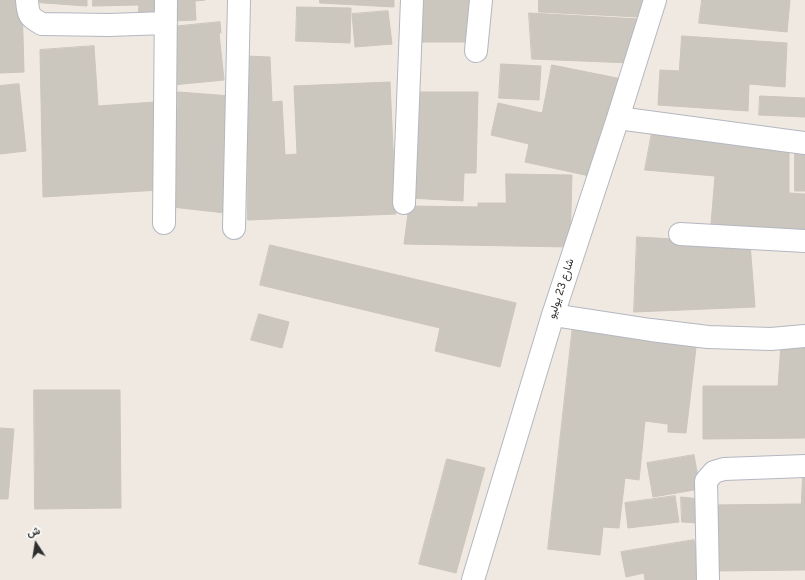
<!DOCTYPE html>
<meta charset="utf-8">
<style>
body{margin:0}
#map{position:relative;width:805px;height:580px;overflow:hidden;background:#efe9e1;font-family:Overpass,Vazirmatn,sans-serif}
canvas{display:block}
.north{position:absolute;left:16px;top:524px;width:40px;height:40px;-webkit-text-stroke:3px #fff;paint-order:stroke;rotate:348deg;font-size:11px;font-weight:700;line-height:16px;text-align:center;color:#2e2e2e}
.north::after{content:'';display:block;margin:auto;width:14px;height:18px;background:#2e2e2e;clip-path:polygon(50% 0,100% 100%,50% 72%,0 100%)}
</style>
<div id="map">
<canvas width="805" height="580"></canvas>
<div class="north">ش</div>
</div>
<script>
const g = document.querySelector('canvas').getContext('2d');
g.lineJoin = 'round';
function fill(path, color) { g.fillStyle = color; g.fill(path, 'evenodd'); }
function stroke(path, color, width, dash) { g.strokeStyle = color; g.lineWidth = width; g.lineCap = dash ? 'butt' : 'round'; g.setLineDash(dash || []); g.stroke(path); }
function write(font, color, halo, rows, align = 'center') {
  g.font = font + ' Overpass,Vazirmatn,sans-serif'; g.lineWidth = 3; g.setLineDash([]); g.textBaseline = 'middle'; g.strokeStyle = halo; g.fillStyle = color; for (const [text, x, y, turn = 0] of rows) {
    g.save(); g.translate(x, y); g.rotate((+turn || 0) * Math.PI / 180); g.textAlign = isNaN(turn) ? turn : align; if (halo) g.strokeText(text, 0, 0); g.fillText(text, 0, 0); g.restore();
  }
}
const building = new Path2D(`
 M 0,0 L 22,0 L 24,72 L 0,73 Z
 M 30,0 L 87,0 L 87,6 L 30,2 Z
 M 93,0 L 160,0 L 161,17 L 138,19 L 139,5 L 93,6 Z
 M 171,0 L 205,0 L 195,1 L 196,20 L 171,21 Z
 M 320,0 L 394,0 L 394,7 L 320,3 Z
 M 416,0 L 471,0 L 473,42 L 415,42 Z
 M 539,0 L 642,0 L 639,17 L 539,12 Z
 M 702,0 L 790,0 L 787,32 L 699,23 Z
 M 297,7 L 351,8 L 350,43 L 296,41 Z
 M 388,11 L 392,44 L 355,47 L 352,14 Z
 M 529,13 L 639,19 L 631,63 L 532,59 Z
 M 220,22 L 221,33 L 219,33 L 224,80 L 173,85 L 171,27 Z
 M 682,36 L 787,43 L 785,87 L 749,84 L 748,111 L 658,105 L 660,70 L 679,71 Z
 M 94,46 L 98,106 L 155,102 L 160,190 L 43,197 L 40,50 Z
 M 246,56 L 270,57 L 272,102 L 282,101 L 285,155 L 297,154 L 294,86 L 390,82 L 396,214 L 248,220 Z
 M 501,64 L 541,66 L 539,100 L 499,98 Z
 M 552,65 L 622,79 L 594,177 L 525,162 L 529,144 L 491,135 L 498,103 L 542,113 Z
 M 19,84 L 26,151 L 0,154 L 0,86 Z
 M 178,92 L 231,96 L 225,213 L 172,207 Z
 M 413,92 L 478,92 L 476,173 L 464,173 L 463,201 L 409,198 Z
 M 760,96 L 805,98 L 805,117 L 759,115 Z
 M 652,132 L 789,148 L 789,193 L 805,194 L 805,231 L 711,224 L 715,176 L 645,170 Z
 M 795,148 L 805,150 L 805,191 L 795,191 Z
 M 506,174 L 572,175 L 570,247 L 404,244 L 409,206 L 478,207 L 478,203 L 506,203 Z
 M 637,237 L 750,243 L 755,307 L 634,312 Z
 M 270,245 L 516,303 L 500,367 L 435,351 L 440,328 L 260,285 Z
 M 259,314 L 289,322 L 282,348 L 251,340 Z
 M 573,325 L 697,339 L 686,433 L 668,432 L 668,424 L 645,421 L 639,480 L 625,478 L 619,528 L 603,527 L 600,555 L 548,549 Z
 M 805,343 L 805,438 L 703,439 L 703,386 L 778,386 L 781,345 Z
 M 34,390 L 120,390 L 121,508 L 35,509 Z
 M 0,428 L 14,429 L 8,499 L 0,499 Z
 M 694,455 L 700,489 L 653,497 L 647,463 Z
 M 447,459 L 485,468 L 456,573 L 419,564 Z
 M 803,476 L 805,476 L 805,570 L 714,571 L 713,505 L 801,504 Z
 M 675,496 L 679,522 L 628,528 L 625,503 Z
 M 681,497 L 700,499 L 697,523 L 682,522 Z
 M 694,540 L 701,580 L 645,580 L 644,573 L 626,577 L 621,552 Z`);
fill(building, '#cbc7bf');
stroke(building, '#cbc5ba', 1);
const street = new Path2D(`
 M 27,0 C 28,15 29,17 42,24 L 109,25 L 166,23
 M 476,51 L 481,0
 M 618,118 L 805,143
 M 404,203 L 412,0
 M 164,223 L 166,0
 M 234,228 L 239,0
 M 680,234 L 805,241
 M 553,315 L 651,330 L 708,337 L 771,339 L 805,336
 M 473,580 L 553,315 L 618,118 L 655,0
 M 708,580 L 706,481 L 714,472 L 724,469 L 805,466`);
stroke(street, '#b4b7c1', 24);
stroke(street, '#fff', 22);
write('11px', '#2e2e2e', '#fff', [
 ["شارع 23 يوليو",562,289,-72]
]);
</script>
